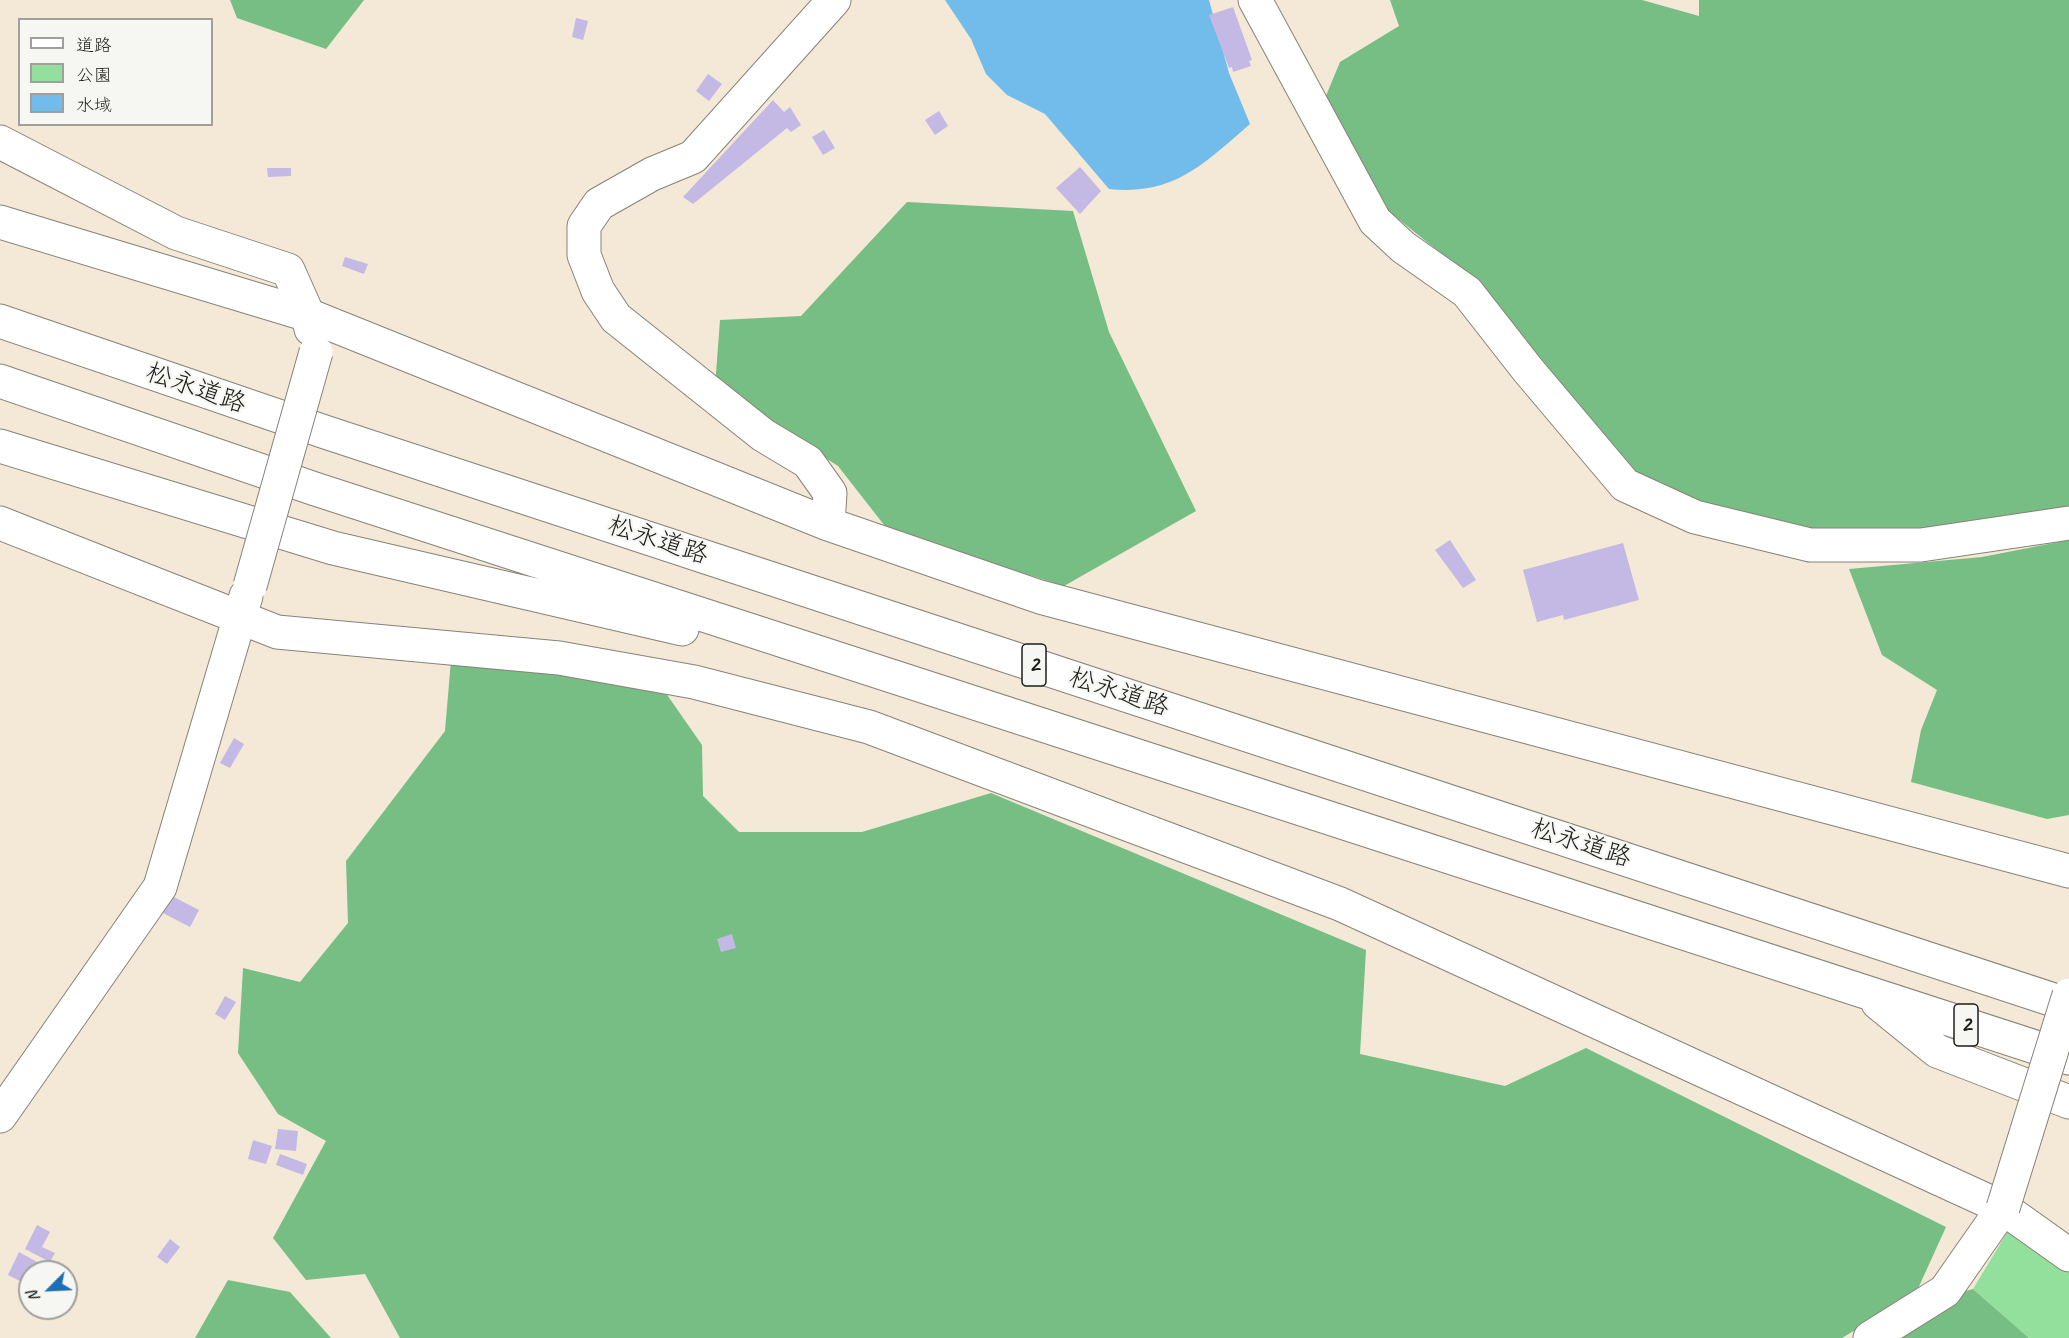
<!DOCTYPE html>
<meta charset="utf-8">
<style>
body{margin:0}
#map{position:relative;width:2069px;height:1338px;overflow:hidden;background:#f3e9d6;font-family:Caveat,"Klee One",sans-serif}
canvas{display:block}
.legend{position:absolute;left:18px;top:18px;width:195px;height:108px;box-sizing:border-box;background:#f6f6f2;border:2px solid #9f9f9c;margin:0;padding:8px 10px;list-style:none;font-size:18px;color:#1c1c1c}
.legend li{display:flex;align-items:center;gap:12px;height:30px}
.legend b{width:30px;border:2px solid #9f9f9c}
.north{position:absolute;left:18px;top:1260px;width:60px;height:60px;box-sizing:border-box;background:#f6f6f2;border:2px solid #9f9f9c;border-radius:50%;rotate:246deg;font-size:16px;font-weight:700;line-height:24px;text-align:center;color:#1c1c1c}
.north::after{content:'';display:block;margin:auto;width:21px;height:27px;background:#1f6fb2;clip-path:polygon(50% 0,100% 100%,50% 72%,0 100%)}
</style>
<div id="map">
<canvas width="2069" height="1338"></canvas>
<ul class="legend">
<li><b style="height:8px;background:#fff"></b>道路</li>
<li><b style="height:16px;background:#93df9c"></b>公園</li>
<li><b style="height:16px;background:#71bcea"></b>水域</li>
</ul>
<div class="north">N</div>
</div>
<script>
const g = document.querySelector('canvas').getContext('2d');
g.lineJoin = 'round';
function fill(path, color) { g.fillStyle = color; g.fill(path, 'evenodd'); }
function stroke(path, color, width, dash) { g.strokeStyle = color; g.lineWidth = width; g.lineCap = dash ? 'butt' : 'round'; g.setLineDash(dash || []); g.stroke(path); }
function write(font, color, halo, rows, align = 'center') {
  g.font = font + ' Caveat,"Klee One",sans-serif'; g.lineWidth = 4.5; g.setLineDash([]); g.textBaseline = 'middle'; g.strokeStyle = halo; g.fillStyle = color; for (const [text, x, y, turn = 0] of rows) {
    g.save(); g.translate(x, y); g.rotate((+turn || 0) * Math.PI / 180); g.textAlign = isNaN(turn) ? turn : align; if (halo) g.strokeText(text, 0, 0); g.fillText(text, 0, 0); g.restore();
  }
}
fill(new Path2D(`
 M 2008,1231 L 2069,1273 L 2069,1338 L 2029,1338 L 1973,1289 Z`), '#93df9c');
fill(new Path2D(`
 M 230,0 L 364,0 L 326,49 L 237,18 Z
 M 1390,0 L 1642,0 L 1699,16 L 1699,0 L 2069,0 L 2069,514 L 1918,540 L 1785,531 L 1626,476 L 1472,278 L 1387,210 L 1323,103 L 1340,62 L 1399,26 Z
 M 907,202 L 1073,211 L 1109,332 L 1196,511 L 1064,586 L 888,530 L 838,466 L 715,387 L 720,320 L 801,316 Z
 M 2069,540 L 2069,815 L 2047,819 L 1911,782 L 1921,730 L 1937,690 L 1882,655 L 1849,569 L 1982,557 Z
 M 451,660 L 663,689 L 702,745 L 703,796 L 739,832 L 862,832 L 991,793 L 1366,950 L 1360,1054 L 1505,1086 L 1586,1048 L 1946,1227 L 1916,1293 L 1842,1338 L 400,1338 L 365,1274 L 306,1280 L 273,1238 L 326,1141 L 278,1114 L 238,1053 L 243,968 L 300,982 L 348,923 L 346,861 L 445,731 Z
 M 228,1280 L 290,1292 L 331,1338 L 195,1338 Z
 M 1973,1289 L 2029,1338 L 1881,1338 L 1951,1295 Z`), '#76be84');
fill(new Path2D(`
 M 945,0 L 1209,0 L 1229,73 L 1250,124 C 1204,164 1173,196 1109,189 L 1045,114 L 1007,95 L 986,74 L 971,39 Z`), '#71bcea');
fill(new Path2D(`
 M 1233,7 L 1252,60 L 1249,61 L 1251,66 L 1233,72 L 1232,67 L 1229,68 L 1209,15 Z
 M 576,18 L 588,21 L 583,40 L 572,37 Z
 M 708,74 L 722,84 L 709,101 L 696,91 Z
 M 773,100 L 784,112 L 790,107 L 801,125 L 791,132 L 787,128 L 693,204 L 683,197 Z
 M 939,111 L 948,126 L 935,135 L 925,120 Z
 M 824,130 L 835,148 L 823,155 L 812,137 Z
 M 1080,167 L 1101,191 L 1080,214 L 1056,188 Z
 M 267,168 L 291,168 L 291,176 L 268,177 Z
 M 345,257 L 368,264 L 364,274 L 342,266 Z
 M 1450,540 L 1476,580 L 1463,588 L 1435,550 Z
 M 1623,543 L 1639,600 L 1564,620 L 1563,615 L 1537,622 L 1523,570 Z
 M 234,738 L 244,744 L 230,768 L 220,763 Z
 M 172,896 L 199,910 L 190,927 L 163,913 Z
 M 732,934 L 736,948 L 721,952 L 717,939 Z
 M 225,996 L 236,1002 L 225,1020 L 215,1014 Z
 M 278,1129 L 298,1131 L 296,1151 L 275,1149 Z
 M 253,1140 L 272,1146 L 266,1164 L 248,1159 Z
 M 280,1154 L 307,1164 L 303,1175 L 276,1165 Z
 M 37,1225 L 50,1232 L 42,1247 L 55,1253 L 50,1262 L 25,1249 Z
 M 170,1239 L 180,1247 L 167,1264 L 157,1257 Z
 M 19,1252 L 39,1263 L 35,1272 L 30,1272 L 28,1285 L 8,1275 Z`), '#c4b9e5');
const street = new Path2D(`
 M 1255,0 L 1375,221 L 1403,247 L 1467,292 L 1528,370 L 1625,485 L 1695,517 L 1810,545 L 1921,545 L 2069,523
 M 0,142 L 176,233 L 288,270 L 308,315 L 311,329
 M 0,222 L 308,315 L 828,524 L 1040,597 L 2069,871
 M 0,523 L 277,632 L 559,658 L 694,682 L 869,727 L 1340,904 L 2003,1208 L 2069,1255
 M 828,524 L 830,493 L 808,462 L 763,435 L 616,318 L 598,291 L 584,255 L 584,226 L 599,204 L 652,174 L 693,157 L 834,0
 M 0,1116 L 160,887 L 246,596
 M 1870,1338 L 1945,1291 L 2003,1208`);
const highway = new Path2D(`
 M 0,321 L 325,432 L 2069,1005
 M 0,381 L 315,489 L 2069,1058
 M 0,446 L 333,548 L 682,629
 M 1878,1003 L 1937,1051 L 2069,1102`);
stroke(street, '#888279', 35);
stroke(highway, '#888279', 35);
stroke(street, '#fff', 33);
stroke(highway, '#fff', 33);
const streetBridge = new Path2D(`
 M 250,586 L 316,352
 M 2003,1208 L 2069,995`);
stroke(streetBridge, '#888279', 35, []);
stroke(streetBridge, '#fff', 33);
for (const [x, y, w] of [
 [1034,665,24],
 [1966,1025,24]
]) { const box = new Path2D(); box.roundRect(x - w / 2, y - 21, w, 42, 4.5); g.fillStyle = '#f6f6f2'; g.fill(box); stroke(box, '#1c1c1c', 1.5); }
write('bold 24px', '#1c1c1c', null, [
 ["2",1034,665],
 ["2",1966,1025]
]);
write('26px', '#1c1c1c', '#f6f6f2', [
 ["松永道路",196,389,19],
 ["松永道路",658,541,18],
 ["松永道路",1119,693,18],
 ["松永道路",1581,844,18]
]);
</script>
